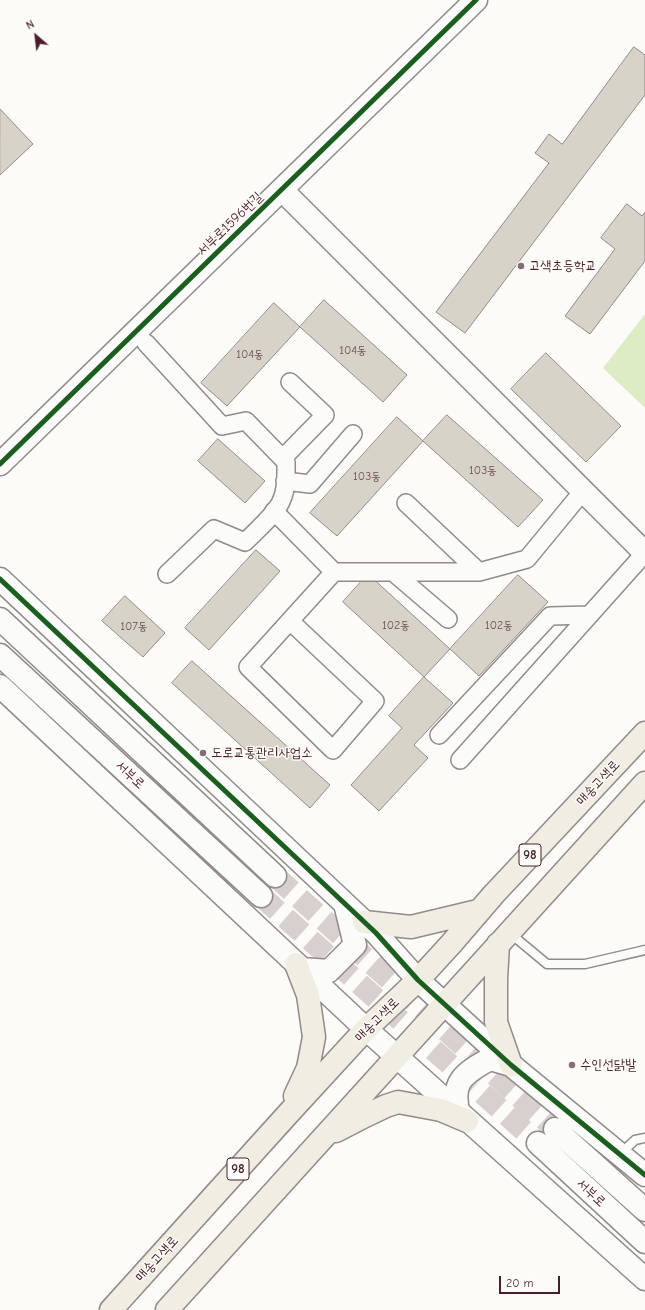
<!DOCTYPE html>
<meta charset="utf-8">
<style>
body{margin:0}
#map{position:relative;width:645px;height:1310px;overflow:hidden;background:#fcfbf8;font-family:"Comic Neue",sans-serif}
canvas{display:block}
.north{position:absolute;left:16px;top:16px;width:40px;height:40px;-webkit-text-stroke:3px #fdfcf7;paint-order:stroke;rotate:332deg;font-size:11px;font-weight:700;line-height:16px;text-align:center;color:#4a1f2b}
.north::after{content:'';display:block;margin:auto;width:14px;height:18px;background:#4a1f2b;clip-path:polygon(50% 0,100% 100%,50% 72%,0 100%)}
.scale{position:absolute;left:499px;top:1276px;width:61px;height:18px;box-sizing:border-box;border:2px solid #4a1f2b;border-top:0;padding-left:5px;font-size:12px;line-height:14px;white-space:nowrap;color:#4a1f2b;-webkit-text-stroke:3px #fdfcf7;paint-order:stroke}
</style>
<div id="map">
<canvas width="645" height="1310"></canvas>
<div class="north">N</div>
<div class="scale">20 m</div>
</div>
<script>
const g = document.querySelector('canvas').getContext('2d');
g.lineJoin = 'round';
function fill(path, color) { g.fillStyle = color; g.fill(path, 'evenodd'); }
function stroke(path, color, width, dash) { g.strokeStyle = color; g.lineWidth = width; g.lineCap = dash ? 'butt' : 'round'; g.setLineDash(dash || []); g.stroke(path); }
function write(font, color, halo, rows, align = 'center') {
  g.font = font + ' "Comic Neue","Poor Story",sans-serif'; g.lineWidth = 3; g.setLineDash([]); g.textBaseline = 'middle'; g.strokeStyle = halo; g.fillStyle = color; for (const [text, x, y, turn = 0] of rows) {
    g.save(); g.translate(x, y); g.rotate((+turn || 0) * Math.PI / 180); g.textAlign = isNaN(turn) ? turn : align; if (halo) g.strokeText(text, 0, 0); g.fillText(text, 0, 0); g.restore();
  }
}
fill(new Path2D(`
 M 645,314 L 645,408 L 603,368 Z`), '#ddecc3');
const building = new Path2D(`
 M 634,47 L 645,55 L 645,95 L 465,333 L 436,312 L 549,163 L 535,153 L 549,134 L 562,144 Z
 M 0,109 L 33,144 L 0,175 Z
 M 627,204 L 642,216 L 645,212 L 645,261 L 590,334 L 565,316 L 615,249 L 601,238 Z
 M 324,300 L 407,375 L 383,402 L 300,327 Z
 M 274,303 L 300,327 L 227,406 L 201,383 Z
 M 546,353 L 621,426 L 586,462 L 511,389 Z
 M 447,415 L 543,500 L 518,527 L 423,441 Z
 M 397,417 L 423,441 L 337,536 L 310,513 Z
 M 218,439 L 265,481 L 245,503 L 198,461 Z
 M 256,550 L 280,571 L 209,650 L 185,628 Z
 M 368,574 L 450,649 L 424,677 L 343,602 Z
 M 518,575 L 548,602 L 479,676 L 450,649 Z
 M 125,596 L 165,633 L 143,657 L 102,621 Z
 M 192,661 L 330,785 L 310,808 L 172,683 Z
 M 424,677 L 453,703 L 414,745 L 428,758 L 379,811 L 351,785 L 402,728 L 389,716 Z`);
fill(building, '#d8d3c9');
stroke(building, '#928a8b', 1);
stroke(new Path2D(`
 M 275,876 L 555,1129
 M 261,896 L 538,1143`), '#d8cfcf', 22, [22, 11]);
const lane = new Path2D(`
 M 511,934 L 547,964 L 585,964 L 645,950
 M 620,1154 L 635,1140 L 645,1138`);
const street = new Path2D(`
 M 146,343 L 222,426 L 246,421 L 286,462 C 286,473 287,488 282,499 C 278,512 255,532 245,542 L 214,529 L 167,574
 M 283,458 L 325,415 L 290,382
 M 285,481 L 310,484 L 353,434
 M 406,503 L 479,572
 M 274,511 L 334,572 L 479,572 L 527,559 L 583,491
 M 393,572 L 448,619
 M 290,621 L 375,701 L 333,750 L 248,667 L 334,572
 M 439,735 L 550,616 L 589,615
 M 460,760 L 645,553`);
const secondary = new Path2D(`
 M 282,190 L 645,553
 M 0,464 L 476,0
 M 0,579 L 376,933 L 418,980 L 511,1065 L 645,1175
 M 0,619 L 275,876
 M 0,655 L 261,896
 M 0,686 L 366,1029 L 645,1279
 M 302,969 L 329,971 L 355,945 L 345,904
 M 459,1114 C 450,1082 464,1073 490,1059 L 511,1065
 M 555,1129 L 645,1210
 M 538,1143 L 645,1242`);
const primary = new Path2D(`
 M 364,922 L 411,927 L 478,911
 M 498,944 L 496,979 L 496,1022 L 511,1065
 M 295,1096 L 308,1068 L 314,1037 L 308,995 L 296,964
 M 336,1131 L 365,1116 L 386,1106 L 398,1102 L 441,1110 L 467,1121
 M 111,1310 L 287,1115 L 366,1029 L 418,980 L 451,944 L 494,894 L 645,733
 M 167,1310 L 645,783`);
stroke(lane, '#928a8b', 11);
stroke(street, '#928a8b', 20);
stroke(secondary, '#928a8b', 25);
stroke(primary, '#928a8b', 25);
stroke(lane, '#fbfbf9', 8);
stroke(street, '#fbfbf9', 17);
stroke(secondary, '#fbfbf9', 22);
stroke(primary, '#f0ede3', 22);
stroke(new Path2D(`
 M 0,464 L 476,0
 M 0,579 L 376,933 L 418,980 L 511,1065 L 645,1175`), '#1b5e20', 5);
for (const [x, y, r, color] of [
 [521,266,4,"#886c73"],
 [203,753,4,"#886c73"],
 [572,1065,4,"#886c73"]
]) { const dot = new Path2D(); dot.arc(x, y, r, 0, 2 * Math.PI); g.fillStyle = color; g.fill(dot); stroke(dot, '#fdfcf7', 1.5); }
write('12px', '#6e4c52', null, [
 ["104동",353,351],
 ["104동",250,355],
 ["103동",483,471],
 ["103동",367,477],
 ["102동",396,626],
 ["102동",499,626],
 ["107동",134,627]
]);
for (const [x, y, w] of [
 [530,855,22],
 [238,1169,22]
]) { const box = new Path2D(); box.roundRect(x - w / 2, y - 11, w, 22, 3); g.fillStyle = '#fdfcf7'; g.fill(box); stroke(box, '#4a1f2b', 1); }
write('bold 13px', '#4a1f2b', null, [
 ["98",530,855],
 ["98",238,1169]
]);
write('14px', '#4a1f2b', '#fdfcf7', [
 ["서부로1596번길",230,224,-44],
 ["서부로",130,775,43],
 ["매송고색로",598,783,-47],
 ["매송고색로",377,1020,-45],
 ["서부로",591,1193,43],
 ["매송고색로",157,1259,-48]
]);
write('14px', '#4a1f2b', '#fdfcf7', [
 ["고색초등학교",529,266],
 ["도로교통관리사업소",211,753],
 ["수인선닭발",580,1065]
], 'left');
</script>
